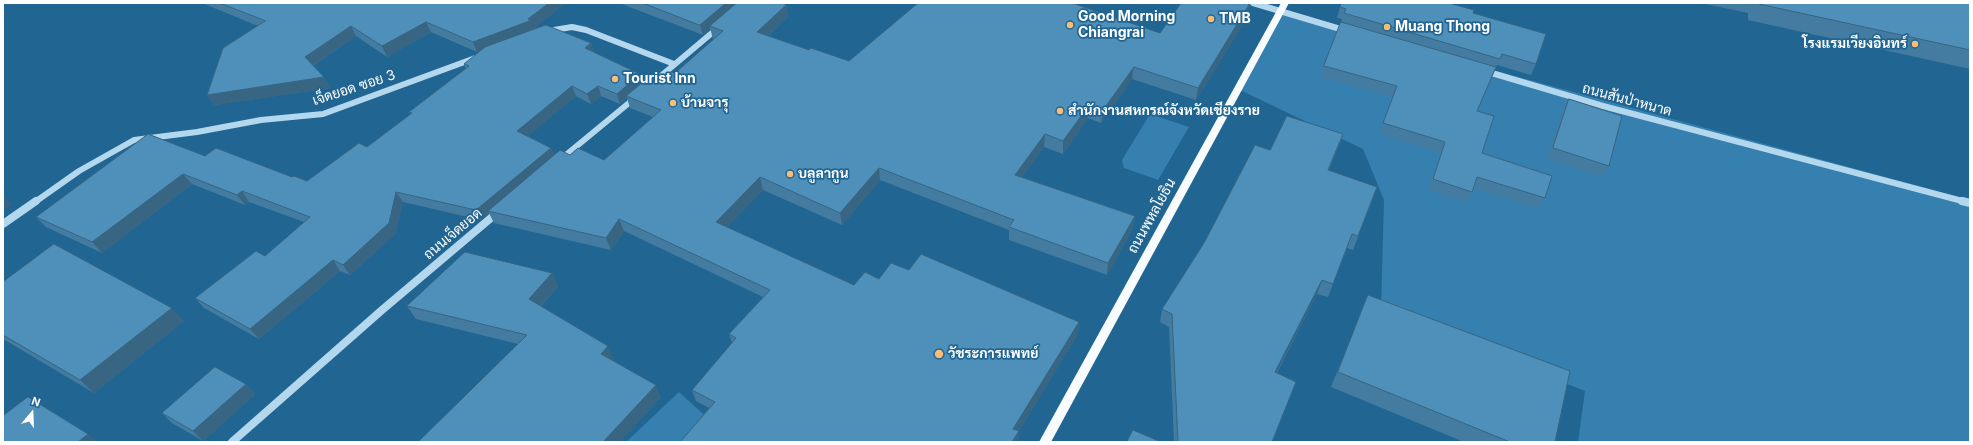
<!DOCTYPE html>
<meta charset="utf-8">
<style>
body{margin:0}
#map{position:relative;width:1973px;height:445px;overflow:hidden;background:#216592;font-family:Inter,sans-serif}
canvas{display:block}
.frame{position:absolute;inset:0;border:4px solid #fff;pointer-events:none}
.north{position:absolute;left:12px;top:393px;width:40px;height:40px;-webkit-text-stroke:3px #216592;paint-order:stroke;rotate:19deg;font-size:11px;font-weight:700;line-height:16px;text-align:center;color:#fff}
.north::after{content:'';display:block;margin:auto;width:14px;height:18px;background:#fff;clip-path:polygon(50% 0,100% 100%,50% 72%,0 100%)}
</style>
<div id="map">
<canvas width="1973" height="445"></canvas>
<div class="frame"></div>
<div class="north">N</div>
</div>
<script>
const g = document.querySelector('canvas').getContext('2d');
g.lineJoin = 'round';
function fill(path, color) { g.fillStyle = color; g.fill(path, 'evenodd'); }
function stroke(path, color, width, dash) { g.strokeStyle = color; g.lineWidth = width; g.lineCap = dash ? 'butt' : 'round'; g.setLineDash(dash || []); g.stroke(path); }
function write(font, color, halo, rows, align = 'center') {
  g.font = font + ' Inter,Sarabun,sans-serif'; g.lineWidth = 3.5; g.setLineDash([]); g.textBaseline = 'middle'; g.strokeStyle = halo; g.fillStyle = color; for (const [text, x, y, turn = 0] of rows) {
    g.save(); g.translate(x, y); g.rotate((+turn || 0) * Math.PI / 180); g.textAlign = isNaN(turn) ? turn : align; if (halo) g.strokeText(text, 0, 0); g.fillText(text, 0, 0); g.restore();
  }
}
fill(new Path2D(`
 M 1280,12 L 1970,200 L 1970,442 L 1578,442 L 1585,391 L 1381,310 L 1384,200 L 1363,149 L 1238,89 Z
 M 1150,114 L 1189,127 L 1158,180 L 1124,168 L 1122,160 Z
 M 679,392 L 712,422 L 694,442 L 626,442 Z`), '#3580af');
stroke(new Path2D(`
 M 1253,3 L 1347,31
 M 548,31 L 572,27 L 586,30 L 674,64
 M 1485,71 L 1603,106 L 1966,202
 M 649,86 L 719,27
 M 561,159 L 635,98
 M 35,202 L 79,171 L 134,140 L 197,132 L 261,120 L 323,114 L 478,57`), '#b3d7ed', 6);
stroke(new Path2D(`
 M 1962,201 L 1970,203
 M 3,224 L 36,201
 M 232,442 L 382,310 L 498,212`), '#b3d7ed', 8);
fill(new Path2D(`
 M 1281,3 L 1289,3 L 1051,442 L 1039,442 Z`), '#f9fcff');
fill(new Path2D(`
 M 202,3 L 566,3 L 535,27 L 536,29 L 591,43 L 594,52 L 643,82 L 659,82 L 675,73 L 714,39 L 713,39 L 710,28 L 703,35 L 619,3 L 782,3 L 786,5 L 788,17 L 768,36 L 809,50 L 849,61 L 1160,33 L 1250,3 L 1248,16 L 1196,100 L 1132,79 L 1101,123 L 1088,118 L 1063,154 L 1044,147 L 1022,177 L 1135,216 L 1133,228 L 1107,275 L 1009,240 L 1009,230 L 880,180 L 842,225 L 763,190 L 727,227 L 854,285 L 909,270 L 1079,322 L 1078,334 L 1019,431 L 1018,442 L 680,442 L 709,408 L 696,401 L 692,390 L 732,343 L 729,334 L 763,297 L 624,231 L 611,250 L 494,223 L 489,213 L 481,220 L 403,202 L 395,234 L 350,275 L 340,271 L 259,339 L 204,308 L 195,298 L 265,256 L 304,222 L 249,202 L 245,205 L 192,184 L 102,253 L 46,227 L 36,217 L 205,156 L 307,181 L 367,147 L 411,114 L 409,112 L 466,69 L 464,64 L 480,51 L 477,52 L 431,32 L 387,57 L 356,36 L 313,66 L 324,77 L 330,88 L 214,105 L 207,95 L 258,26 ZM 576,96 L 591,104 L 601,96 L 620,104 L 627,98 L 630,108 L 653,117 L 604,160 L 570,155 L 554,155 L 551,148 L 528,136 Z
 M 1701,3 L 1970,3 L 1970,69 L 1748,20 L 1748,13 Z
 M 1452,4 L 1473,13 L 1536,64 L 1531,75 L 1497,65 L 1477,111 L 1482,153 L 1545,198 L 1539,209 L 1473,188 L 1467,203 L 1428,190 L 1441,153 L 1379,134 L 1393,97 L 1320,77 L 1324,66 L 1342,19 L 1337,18 L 1340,7 Z
 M 1569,99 L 1609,166 L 1602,177 L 1547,159 L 1563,110 Z
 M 1343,134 L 1338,148 L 1329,170 L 1377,187 L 1353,250 L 1347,248 L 1328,297 L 1317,294 L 1277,373 L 1272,442 L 1174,442 L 1169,327 L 1160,322 L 1162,309 L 1270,150 Z
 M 552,273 L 558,286 L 541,306 L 614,359 L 613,360 L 661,397 L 620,442 L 418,442 L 518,344 L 416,319 L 407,306 Z
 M 3,282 L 184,321 L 94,393 L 3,339 Z
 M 1368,295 L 1555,442 L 1464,442 L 1331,387 Z
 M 246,384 L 255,394 L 203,441 L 172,423 L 162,413 Z`), '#437ca0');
fill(new Path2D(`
 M 549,3 L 566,3 L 535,27 L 536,31 L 477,52 L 473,42 L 528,19 Z
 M 726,3 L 741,3 L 710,26 L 710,28 L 703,35 L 700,25 Z
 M 1250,3 L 1248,16 L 1196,100 L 1198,88 Z
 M 786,5 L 788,17 L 759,44 L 757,32 Z
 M 426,22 L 431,32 L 387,57 L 382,46 Z
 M 351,26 L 356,36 L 311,67 L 305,57 Z
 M 591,43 L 595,54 L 585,48 Z
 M 1134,67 L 1132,79 L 1101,123 L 1103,110 Z
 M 640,74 L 643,85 L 626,96 L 627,98 L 620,104 L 617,94 Z
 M 324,77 L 330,88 L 214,105 L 207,95 Z
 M 572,86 L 576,96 L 522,142 L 517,131 Z
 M 598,86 L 601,96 L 591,104 L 587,94 Z
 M 1089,105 L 1088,118 L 1063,154 L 1063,141 Z
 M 1045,134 L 1044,147 L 1015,187 L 1015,175 Z
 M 1343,134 L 1338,148 L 1323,183 L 1328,170 Z
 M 551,148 L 556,158 L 488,211 L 489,213 L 481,220 L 476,210 Z
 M 879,168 L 880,180 L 842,225 L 840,213 Z
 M 183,174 L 192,184 L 102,253 L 92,242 Z
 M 760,177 L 763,190 L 720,235 L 716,222 Z
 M 242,191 L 249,202 L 245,205 L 237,195 Z
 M 396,192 L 403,202 L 395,234 L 350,275 L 343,265 Z
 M 3,196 L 12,204 L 3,210 Z
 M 1135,216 L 1133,228 L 1107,275 L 1108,263 Z
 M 619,219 L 624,231 L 611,250 L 606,238 Z
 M 333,260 L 340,271 L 259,339 L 250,329 Z
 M 552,273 L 558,286 L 535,312 L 529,299 Z
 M 1322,280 L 1317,294 L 1270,385 L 1275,372 Z
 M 172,308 L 184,321 L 94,393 L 80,380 Z
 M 1079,322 L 1078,334 L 1019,431 L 1018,442 L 1012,442 L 1013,429 Z
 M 608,346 L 614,359 L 606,366 L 601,354 Z
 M 246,384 L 255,394 L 203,441 L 193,431 Z
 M 656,385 L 661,397 L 620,442 L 603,442 Z
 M 88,434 L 98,442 L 78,442 Z`), '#376582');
const building = new Path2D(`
 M 220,3 L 549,3 L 528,19 L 532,20 L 473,42 L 426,22 L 382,46 L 351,26 L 305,57 L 324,77 L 207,95 L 223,48 L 265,21 Z
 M 643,3 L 726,3 L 700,25 Z
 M 737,3 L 782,3 L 786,5 L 757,32 L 809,50 L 811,48 L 849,61 L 918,3 L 1072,3 L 1160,33 L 1181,3 L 1250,3 L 1198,88 L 1134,67 L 1103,110 L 1089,105 L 1063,141 L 1045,134 L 1015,175 L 1135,216 L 1108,263 L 1009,227 L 1014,220 L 879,168 L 840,213 L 760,177 L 716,222 L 854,285 L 865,272 L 879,279 L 891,263 L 909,270 L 921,254 L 1079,322 L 1013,429 L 1019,431 L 1012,442 L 680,442 L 715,402 L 692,390 L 736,338 L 729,334 L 770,290 L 619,219 L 606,238 L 488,211 L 560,150 L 570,155 L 578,148 L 604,160 L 661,110 L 626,96 L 649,77 L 659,82 L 671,72 L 675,73 L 723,31 L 710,26 Z
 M 1342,3 L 1452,3 L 1452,4 L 1474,10 L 1473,13 L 1546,34 L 1536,64 L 1502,54 L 1500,59 L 1344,13 L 1346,9 L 1340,7 Z
 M 1758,3 L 1970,3 L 1970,50 L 1759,4 Z
 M 1341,22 L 1496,67 L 1477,111 L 1494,116 L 1482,153 L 1552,176 L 1545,198 L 1477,177 L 1472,192 L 1433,179 L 1445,142 L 1383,123 L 1397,86 L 1324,66 Z
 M 546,25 L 591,43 L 585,48 L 640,74 L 617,94 L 598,86 L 587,94 L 572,86 L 517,131 L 551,148 L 476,210 L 396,192 L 389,223 L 343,265 L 333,260 L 250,329 L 195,298 L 256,251 L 265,256 L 310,217 L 242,191 L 237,195 L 183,174 L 92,242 L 36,217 L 148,134 L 205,156 L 216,148 L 292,177 L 294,176 L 307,181 L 359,143 L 367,147 L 412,113 L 409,112 L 469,66 L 464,64 L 485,47 Z
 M 1569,99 L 1622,116 L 1609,166 L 1553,148 Z
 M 1287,116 L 1343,134 L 1328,170 L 1377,187 L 1358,236 L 1352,234 L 1333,284 L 1322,280 L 1275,372 L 1296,382 L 1272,442 L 1178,442 L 1172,314 L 1162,309 L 1204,243 L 1255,145 L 1270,150 Z
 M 54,244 L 172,308 L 80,380 L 3,335 L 3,282 Z
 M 465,252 L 552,273 L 529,299 L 608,346 L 601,354 L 656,385 L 603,442 L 418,442 L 527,335 L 407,306 Z
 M 1368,295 L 1570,371 L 1555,442 L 1510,442 L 1338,372 Z
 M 215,367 L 246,384 L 193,431 L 162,413 Z
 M 28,397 L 88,434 L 78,442 L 3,442 L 3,416 Z
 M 1133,430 L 1161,442 L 1127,442 Z`);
fill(building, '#4e90ba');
stroke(building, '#376582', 1);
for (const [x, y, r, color] of [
 [1211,19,4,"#f9bd75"],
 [1070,25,4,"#f9bd75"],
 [1387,27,4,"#f9bd75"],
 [1915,44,4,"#f9bd75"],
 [615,79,4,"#f9bd75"],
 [673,103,4,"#f9bd75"],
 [1060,111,4,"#f9bd75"],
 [790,174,4,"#f9bd75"],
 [939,354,5,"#f9bd75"]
]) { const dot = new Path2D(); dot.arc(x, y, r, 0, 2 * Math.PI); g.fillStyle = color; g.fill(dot); stroke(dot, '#216592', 1.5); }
write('bold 14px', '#fff', '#216592', [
 ["Good Morning",1078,17],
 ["Chiangrai",1078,33],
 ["TMB",1219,19],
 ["Muang Thong",1395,27],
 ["โรงแรมเวียงอินทร์",1907,44,"right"],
 ["Tourist Inn",623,79],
 ["บ้านจารุ",681,103],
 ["สำนักงานสหกรณ์จังหวัดเชียงราย",1068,111],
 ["บลูลากูน",798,174],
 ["วัชระการแพทย์",948,354]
], 'left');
write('14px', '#fff', '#216592', [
 ["เจ็ดยอด ซอย 3",354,88,-18],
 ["ถนนสันป่าหนาด",1627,100,15],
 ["ถนนพหลโยธิน",1152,216,-61],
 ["ถนนเจ็ดยอด",453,234,-40]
]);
</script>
